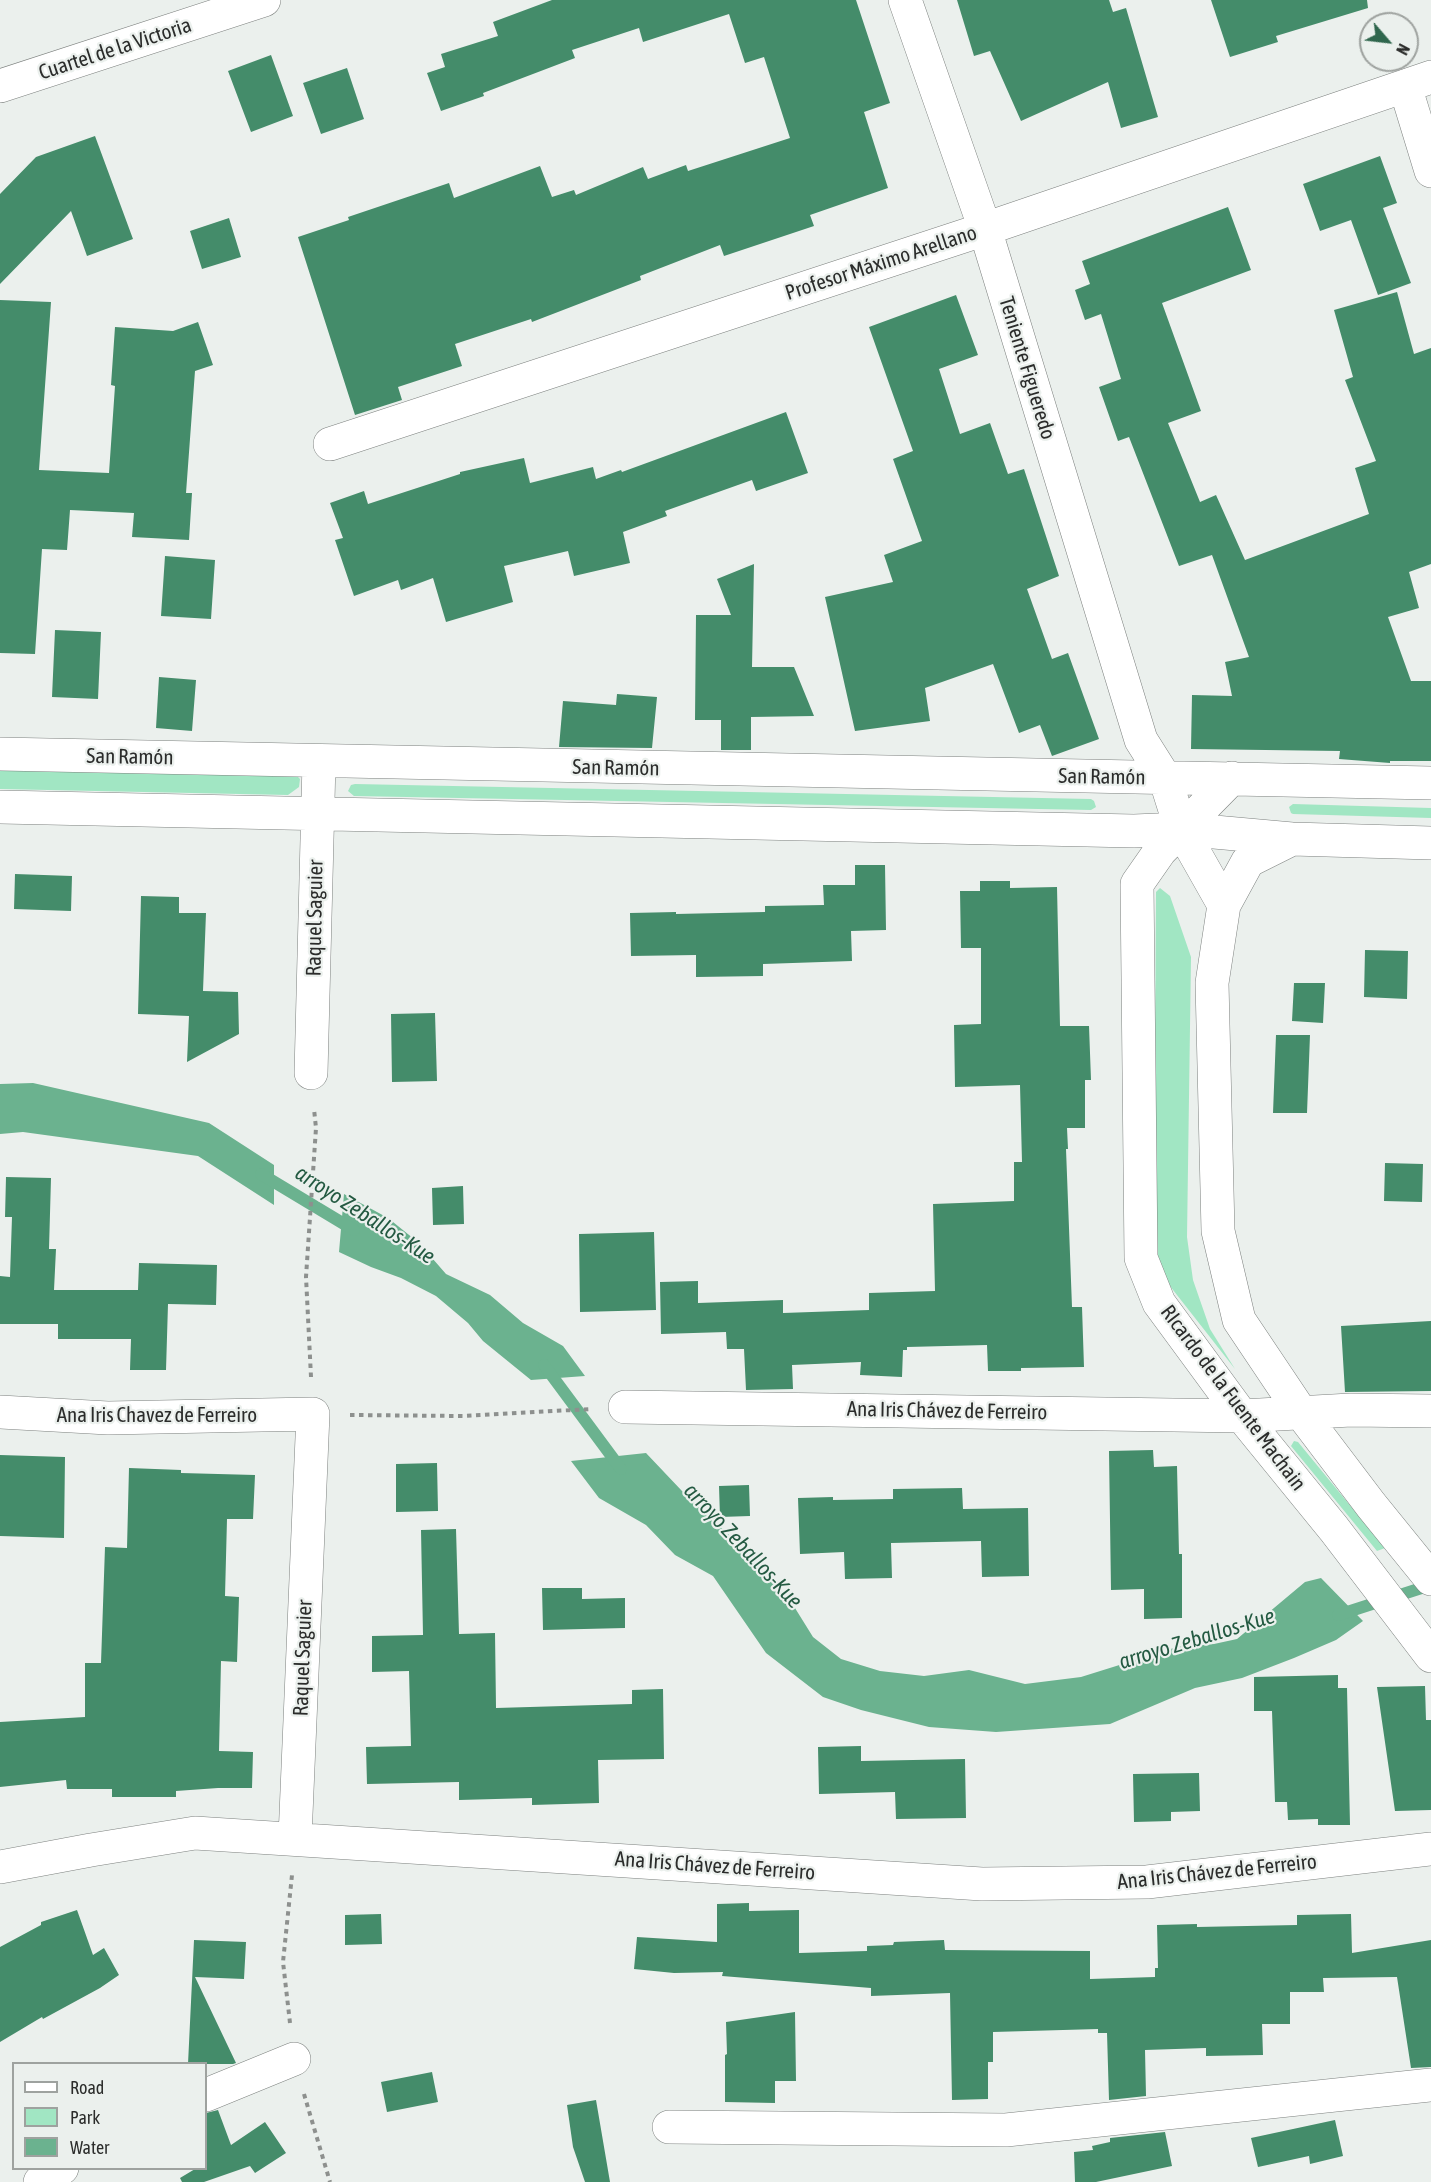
<!DOCTYPE html>
<meta charset="utf-8">
<style>
body{margin:0}
#map{position:relative;width:1431px;height:2182px;overflow:hidden;background:#ebf0ed;font-family:"Asap Condensed",sans-serif}
canvas{display:block}
.legend{position:absolute;left:12px;top:2062px;width:195px;height:108px;box-sizing:border-box;background:#ebf0ed;border:2px solid #9ea29f;margin:0;padding:8px 10px;list-style:none;font-size:18px;color:#2b2c2b}
.legend li{display:flex;align-items:center;gap:12px;height:30px}
.legend b{width:30px;border:2px solid #9ea29f}
.north{position:absolute;left:1359px;top:12px;width:60px;height:60px;box-sizing:border-box;background:#ebf0ed;border:2px solid #9ea29f;border-radius:50%;rotate:118deg;font-size:16px;font-weight:700;line-height:24px;text-align:center;color:#2b2c2b}
.north::after{content:'';display:block;margin:auto;width:21px;height:27px;background:#2f664d;clip-path:polygon(50% 0,100% 100%,50% 72%,0 100%)}
</style>
<div id="map">
<canvas width="1431" height="2182"></canvas>
<ul class="legend">
<li><b style="height:8px;background:#fff"></b>Road</li>
<li><b style="height:16px;background:#a1e6c3"></b>Park</li>
<li><b style="height:16px;background:#6bb28f"></b>Water</li>
</ul>
<div class="north">N</div>
</div>
<script>
const g = document.querySelector('canvas').getContext('2d');
g.lineJoin = 'round';
function fill(path, color) { g.fillStyle = color; g.fill(path, 'evenodd'); }
function stroke(path, color, width, dash) { g.strokeStyle = color; g.lineWidth = width; g.lineCap = dash ? 'butt' : 'round'; g.setLineDash(dash || []); g.stroke(path); }
function write(font, color, halo, rows, align = 'center') {
  g.font = font + ' "Asap Condensed",sans-serif'; g.lineWidth = 4.5; g.setLineDash([]); g.textBaseline = 'middle'; g.strokeStyle = halo; g.fillStyle = color; for (const [text, x, y, turn = 0] of rows) {
    g.save(); g.translate(x, y); g.rotate((+turn || 0) * Math.PI / 180); g.textAlign = isNaN(turn) ? turn : align; if (halo) g.strokeText(text, 0, 0); g.fillText(text, 0, 0); g.restore();
  }
}
fill(new Path2D(`
 M 0,764 L 296,775 L 300,779 L 299,787 L 288,795 L 0,789 Z
 M 355,784 L 1091,799 L 1094,801 L 1096,807 L 1091,810 L 354,796 L 348,791 L 351,785 Z
 M 1293,804 L 1431,808 L 1431,818 L 1293,814 L 1291,813 L 1289,807 Z
 M 1160,888 L 1170,896 L 1191,957 L 1187,1237 L 1193,1280 L 1210,1329 L 1235,1369 L 1166,1281 L 1159,1264 L 1154,1238 L 1156,892 Z
 M 1294,1441 L 1298,1442 L 1385,1548 L 1377,1551 L 1291,1446 Z`), '#a1e6c3');
fill(new Path2D(`
 M 33,1083 L 209,1123 L 274,1165 L 274,1205 L 198,1156 L 23,1132 L 0,1134 L 0,1084 Z
 M 344,1194 L 388,1218 L 419,1243 L 446,1274 L 490,1295 L 523,1323 L 563,1346 L 585,1376 L 531,1380 L 483,1341 L 468,1323 L 436,1296 L 401,1278 L 371,1267 L 339,1252 Z
 M 646,1453 L 682,1491 L 744,1549 L 790,1600 L 813,1637 L 841,1659 L 880,1671 L 924,1676 L 969,1670 L 1025,1684 L 1081,1677 L 1177,1647 L 1214,1644 L 1237,1639 L 1305,1582 L 1321,1578 L 1363,1621 L 1336,1640 L 1294,1658 L 1242,1678 L 1195,1688 L 1110,1724 L 996,1732 L 929,1727 L 861,1710 L 823,1697 L 766,1653 L 713,1576 L 675,1555 L 646,1525 L 599,1498 L 571,1461 Z`), '#6bb28f');
stroke(new Path2D(`
 M 261,1174 L 354,1230
 M 544,1365 L 621,1469
 M 1338,1615 L 1431,1585`), '#6bb28f', 12);
fill(new Path2D(`
 M 552,0 L 856,0 L 890,103 L 864,112 L 888,188 L 810,215 L 814,226 L 724,256 L 720,245 L 640,276 L 641,280 L 532,322 L 531,319 L 455,344 L 462,366 L 398,387 L 402,400 L 355,415 L 298,237 L 349,220 L 348,217 L 449,183 L 454,198 L 540,166 L 552,197 L 574,190 L 576,195 L 643,167 L 648,179 L 686,165 L 688,171 L 790,138 L 764,57 L 745,63 L 729,14 L 643,42 L 639,28 L 572,50 L 575,58 L 483,93 L 484,96 L 441,111 L 427,73 L 445,67 L 441,54 L 498,36 L 493,22 Z
 M 957,0 L 1109,0 L 1113,12 L 1126,8 L 1158,117 L 1121,128 L 1108,82 L 1021,121 L 990,51 L 974,56 Z
 M 1211,0 L 1367,0 L 1368,8 L 1276,36 L 1278,42 L 1230,57 Z
 M 271,55 L 293,116 L 251,132 L 228,71 Z
 M 347,68 L 364,119 L 321,134 L 303,83 Z
 M 95,136 L 133,239 L 87,256 L 71,211 L 0,284 L 0,194 L 36,157 Z
 M 1380,156 L 1397,203 L 1383,208 L 1411,283 L 1378,295 L 1351,220 L 1320,231 L 1303,184 Z
 M 1228,207 L 1251,270 L 1162,303 L 1201,411 L 1168,423 L 1200,502 L 1216,495 L 1245,560 L 1369,514 L 1355,468 L 1376,461 L 1345,380 L 1353,377 L 1334,310 L 1397,292 L 1414,354 L 1431,348 L 1431,564 L 1409,572 L 1419,608 L 1388,617 L 1411,681 L 1431,681 L 1431,761 L 1390,761 L 1390,763 L 1339,759 L 1340,751 L 1191,749 L 1192,695 L 1232,696 L 1225,662 L 1249,657 L 1212,555 L 1179,566 L 1129,437 L 1118,441 L 1099,387 L 1121,379 L 1101,314 L 1085,320 L 1075,290 L 1090,284 L 1082,261 Z
 M 229,218 L 241,257 L 202,269 L 190,231 Z
 M 956,295 L 978,355 L 939,369 L 960,434 L 990,423 L 1008,474 L 1024,469 L 1059,576 L 1027,589 L 1052,659 L 1068,653 L 1099,739 L 1052,756 L 1040,725 L 1019,733 L 993,664 L 925,688 L 930,721 L 855,731 L 825,597 L 893,582 L 884,555 L 922,541 L 893,459 L 913,451 L 869,327 Z
 M 0,300 L 51,302 L 39,470 L 109,473 L 115,386 L 111,385 L 115,327 L 173,331 L 198,322 L 213,365 L 195,371 L 186,493 L 192,493 L 189,540 L 132,537 L 134,513 L 70,510 L 67,550 L 42,549 L 35,654 L 0,653 Z
 M 786,412 L 808,473 L 756,491 L 752,480 L 665,511 L 667,516 L 623,532 L 630,563 L 574,576 L 568,551 L 504,566 L 513,602 L 446,622 L 433,578 L 401,590 L 398,580 L 354,596 L 335,540 L 343,538 L 330,503 L 364,491 L 368,504 L 460,474 L 460,472 L 524,458 L 530,483 L 593,467 L 596,479 L 621,470 L 622,472 Z
 M 165,556 L 215,560 L 211,619 L 161,616 Z
 M 754,564 L 752,667 L 794,667 L 814,716 L 751,717 L 751,750 L 721,750 L 721,720 L 695,720 L 696,615 L 731,615 L 717,579 Z
 M 55,630 L 101,632 L 98,699 L 52,697 Z
 M 159,677 L 196,680 L 192,731 L 156,728 Z
 M 617,694 L 657,697 L 652,748 L 559,747 L 563,701 L 616,705 Z
 M 855,865 L 885,865 L 886,930 L 851,931 L 852,961 L 763,964 L 763,976 L 696,977 L 696,955 L 631,956 L 630,913 L 676,912 L 676,914 L 765,912 L 765,906 L 824,905 L 823,885 L 855,885 Z
 M 15,874 L 72,876 L 71,911 L 14,909 Z
 M 980,881 L 1010,881 L 1010,888 L 1057,887 L 1060,1026 L 1089,1026 L 1091,1080 L 1085,1080 L 1085,1128 L 1067,1128 L 1068,1149 L 1066,1149 L 1072,1307 L 1082,1307 L 1084,1367 L 1021,1368 L 1021,1371 L 988,1371 L 987,1345 L 907,1347 L 907,1350 L 903,1350 L 902,1377 L 860,1375 L 861,1362 L 792,1365 L 793,1389 L 746,1390 L 744,1349 L 727,1349 L 726,1332 L 661,1334 L 660,1282 L 698,1281 L 698,1303 L 783,1300 L 783,1313 L 869,1310 L 869,1293 L 935,1291 L 933,1204 L 1014,1201 L 1014,1162 L 1022,1162 L 1020,1085 L 955,1087 L 954,1025 L 981,1024 L 981,948 L 961,948 L 960,891 L 980,891 Z
 M 141,896 L 179,897 L 179,913 L 206,913 L 203,991 L 238,992 L 239,1034 L 187,1062 L 189,1016 L 138,1014 Z
 M 1365,950 L 1408,951 L 1407,999 L 1364,997 Z
 M 1294,983 L 1325,983 L 1323,1023 L 1292,1021 Z
 M 435,1013 L 437,1081 L 392,1082 L 391,1014 Z
 M 1276,1035 L 1310,1035 L 1307,1113 L 1273,1113 Z
 M 1385,1163 L 1423,1164 L 1422,1202 L 1384,1201 Z
 M 6,1177 L 51,1178 L 49,1249 L 56,1249 L 54,1290 L 138,1290 L 139,1263 L 217,1265 L 216,1305 L 168,1304 L 166,1370 L 130,1370 L 131,1339 L 58,1339 L 58,1324 L 0,1324 L 0,1276 L 10,1277 L 12,1217 L 5,1217 Z
 M 463,1186 L 464,1224 L 433,1225 L 432,1188 Z
 M 654,1232 L 656,1310 L 580,1312 L 579,1234 Z
 M 1431,1321 L 1431,1391 L 1345,1392 L 1341,1326 Z
 M 1153,1450 L 1154,1467 L 1177,1466 L 1179,1554 L 1182,1554 L 1182,1618 L 1144,1619 L 1144,1589 L 1111,1590 L 1109,1451 Z
 M 0,1455 L 65,1457 L 64,1538 L 0,1536 Z
 M 437,1463 L 438,1511 L 396,1512 L 396,1464 Z
 M 129,1468 L 181,1470 L 181,1473 L 255,1475 L 253,1519 L 227,1519 L 225,1596 L 239,1597 L 237,1662 L 221,1661 L 219,1751 L 253,1752 L 252,1788 L 218,1788 L 176,1791 L 176,1797 L 112,1797 L 112,1789 L 67,1789 L 66,1780 L 0,1787 L 0,1722 L 85,1717 L 85,1663 L 101,1663 L 105,1547 L 127,1548 Z
 M 749,1485 L 750,1516 L 720,1517 L 719,1486 Z
 M 962,1488 L 963,1509 L 1028,1508 L 1029,1576 L 982,1577 L 981,1541 L 891,1543 L 892,1578 L 845,1579 L 844,1552 L 800,1554 L 798,1498 L 833,1497 L 833,1500 L 893,1499 L 893,1489 Z
 M 456,1529 L 459,1634 L 495,1633 L 496,1708 L 632,1704 L 632,1690 L 663,1689 L 664,1759 L 598,1760 L 599,1803 L 532,1805 L 532,1798 L 459,1800 L 459,1782 L 367,1784 L 366,1747 L 411,1746 L 409,1671 L 372,1672 L 372,1636 L 423,1635 L 421,1530 Z
 M 542,1588 L 582,1588 L 582,1599 L 625,1598 L 625,1628 L 543,1630 Z
 M 1338,1675 L 1338,1688 L 1347,1688 L 1350,1825 L 1318,1825 L 1318,1819 L 1288,1820 L 1287,1802 L 1275,1802 L 1272,1711 L 1254,1711 L 1254,1677 Z
 M 1425,1686 L 1426,1720 L 1431,1720 L 1431,1810 L 1395,1811 L 1377,1687 Z
 M 861,1746 L 861,1761 L 965,1759 L 966,1818 L 896,1819 L 895,1792 L 819,1794 L 818,1747 Z
 M 1199,1773 L 1200,1811 L 1171,1812 L 1171,1821 L 1134,1822 L 1133,1774 Z
 M 749,1903 L 749,1911 L 799,1910 L 799,1953 L 867,1951 L 867,1946 L 893,1945 L 894,1942 L 944,1940 L 945,1950 L 1090,1951 L 1090,1979 L 1155,1977 L 1155,1968 L 1158,1968 L 1157,1925 L 1197,1924 L 1197,1927 L 1297,1925 L 1297,1915 L 1351,1914 L 1352,1953 L 1431,1940 L 1431,2067 L 1411,2068 L 1397,1977 L 1323,1978 L 1324,1992 L 1290,1992 L 1290,2024 L 1262,2024 L 1263,2055 L 1206,2056 L 1206,2048 L 1145,2050 L 1146,2096 L 1109,2100 L 1107,2033 L 1098,2033 L 1098,2029 L 993,2032 L 993,2062 L 988,2062 L 988,2099 L 952,2100 L 950,1993 L 871,1996 L 871,1988 L 722,1976 L 723,1972 L 674,1973 L 634,1969 L 637,1937 L 717,1942 L 717,1904 Z
 M 77,1910 L 93,1955 L 104,1948 L 119,1975 L 100,1988 L 43,2019 L 42,2017 L 0,2042 L 0,1947 L 41,1925 L 41,1922 Z
 M 381,1914 L 382,1944 L 345,1945 L 345,1915 Z
 M 194,1940 L 246,1942 L 244,1979 L 195,1977 L 236,2063 L 233,2064 L 188,2064 Z
 M 795,2012 L 796,2081 L 775,2081 L 775,2103 L 725,2102 L 725,2055 L 727,2054 L 726,2022 Z
 M 432,2072 L 438,2102 L 387,2112 L 381,2082 Z
 M 596,2100 L 610,2182 L 585,2182 L 573,2147 L 567,2105 Z
 M 218,2110 L 231,2145 L 265,2122 L 286,2153 L 255,2173 L 250,2166 L 204,2182 L 182,2182 L 180,2178 L 195,2169 L 206,2169 L 206,2113 Z
 M 1335,2120 L 1343,2156 L 1310,2164 L 1309,2156 L 1258,2167 L 1251,2138 Z
 M 1165,2132 L 1172,2166 L 1096,2182 L 1075,2182 L 1074,2152 L 1093,2150 L 1092,2146 L 1110,2142 L 1110,2138 Z`), '#448c6a');
const minor = new Path2D(`
 M 905,0 L 985,229 L 1141,740 L 1165,778 L 1181,829 L 1224,905
 M 0,86 L 264,0
 M 1405,86 L 1431,171
 M 330,444 L 985,229 L 1431,77
 M 0,754 L 1431,783
 M 1232,778 L 1160,851 L 1137,884 L 1141,1258 L 1159,1303 L 1242,1416 L 1334,1529 L 1431,1656
 M 0,807 L 1134,831 L 1181,829 L 1292,839 L 1431,843
 M 1292,839 L 1248,861 L 1224,905 L 1212,983 L 1218,1231 L 1239,1320 L 1302,1414 L 1371,1505 L 1431,1579
 M 311,1073 L 319,762
 M 625,1407 L 1242,1416 L 1351,1410 L 1431,1411
 M 0,1412 L 108,1418 L 313,1414 L 295,1838
 M 0,1867 L 91,1850 L 195,1833 L 982,1884 L 1147,1882 L 1431,1849
 M 206,2095 L 294,2059
 M 669,2127 L 1006,2130 L 1431,2085
 M 40,2182 L 62,2168`);
stroke(minor, '#7d817f', 34);
stroke(new Path2D(`
 M 311,1377 L 306,1277 L 316,1128 L 314,1109
 M 350,1415 L 463,1416 L 591,1409
 M 290,2023 L 283,1962 L 292,1875
 M 304,2094 L 330,2182`), '#8d908e', 4, [4.5, 4.5]);
stroke(minor, '#fff', 33);
write('21px', '#2b2c2b', '#ebf0ed', [
 ["Cuartel de la Victoria",115,49,-18],
 ["Profesor Máximo Arellano",881,263,-18],
 ["Teniente Figueredo",1027,368,73],
 ["San Ramón",130,757,1],
 ["San Ramón",616,768,1],
 ["San Ramón",1102,777,1],
 ["Raquel Saguier",315,918,-89],
 ["RIcardo de la Fuente Machain",1233,1398,53],
 ["Ana Iris Chávez de Ferreiro",947,1411,1],
 ["Ana Iris Chavez de Ferreiro",157,1415],
 ["Raquel Saguier",303,1658,-88],
 ["Ana Iris Chávez de Ferreiro",715,1866,4],
 ["Ana Iris Chávez de Ferreiro",1217,1872,-6]
]);
write('italic 22px', '#245a42', '#ebf0ed', [
 ["arroyo Zeballos-Kue",365,1215,33],
 ["arroyo Zeballos-Kue",743,1546,47],
 ["arroyo Zeballos-Kue",1197,1639,-17]
]);
</script>
